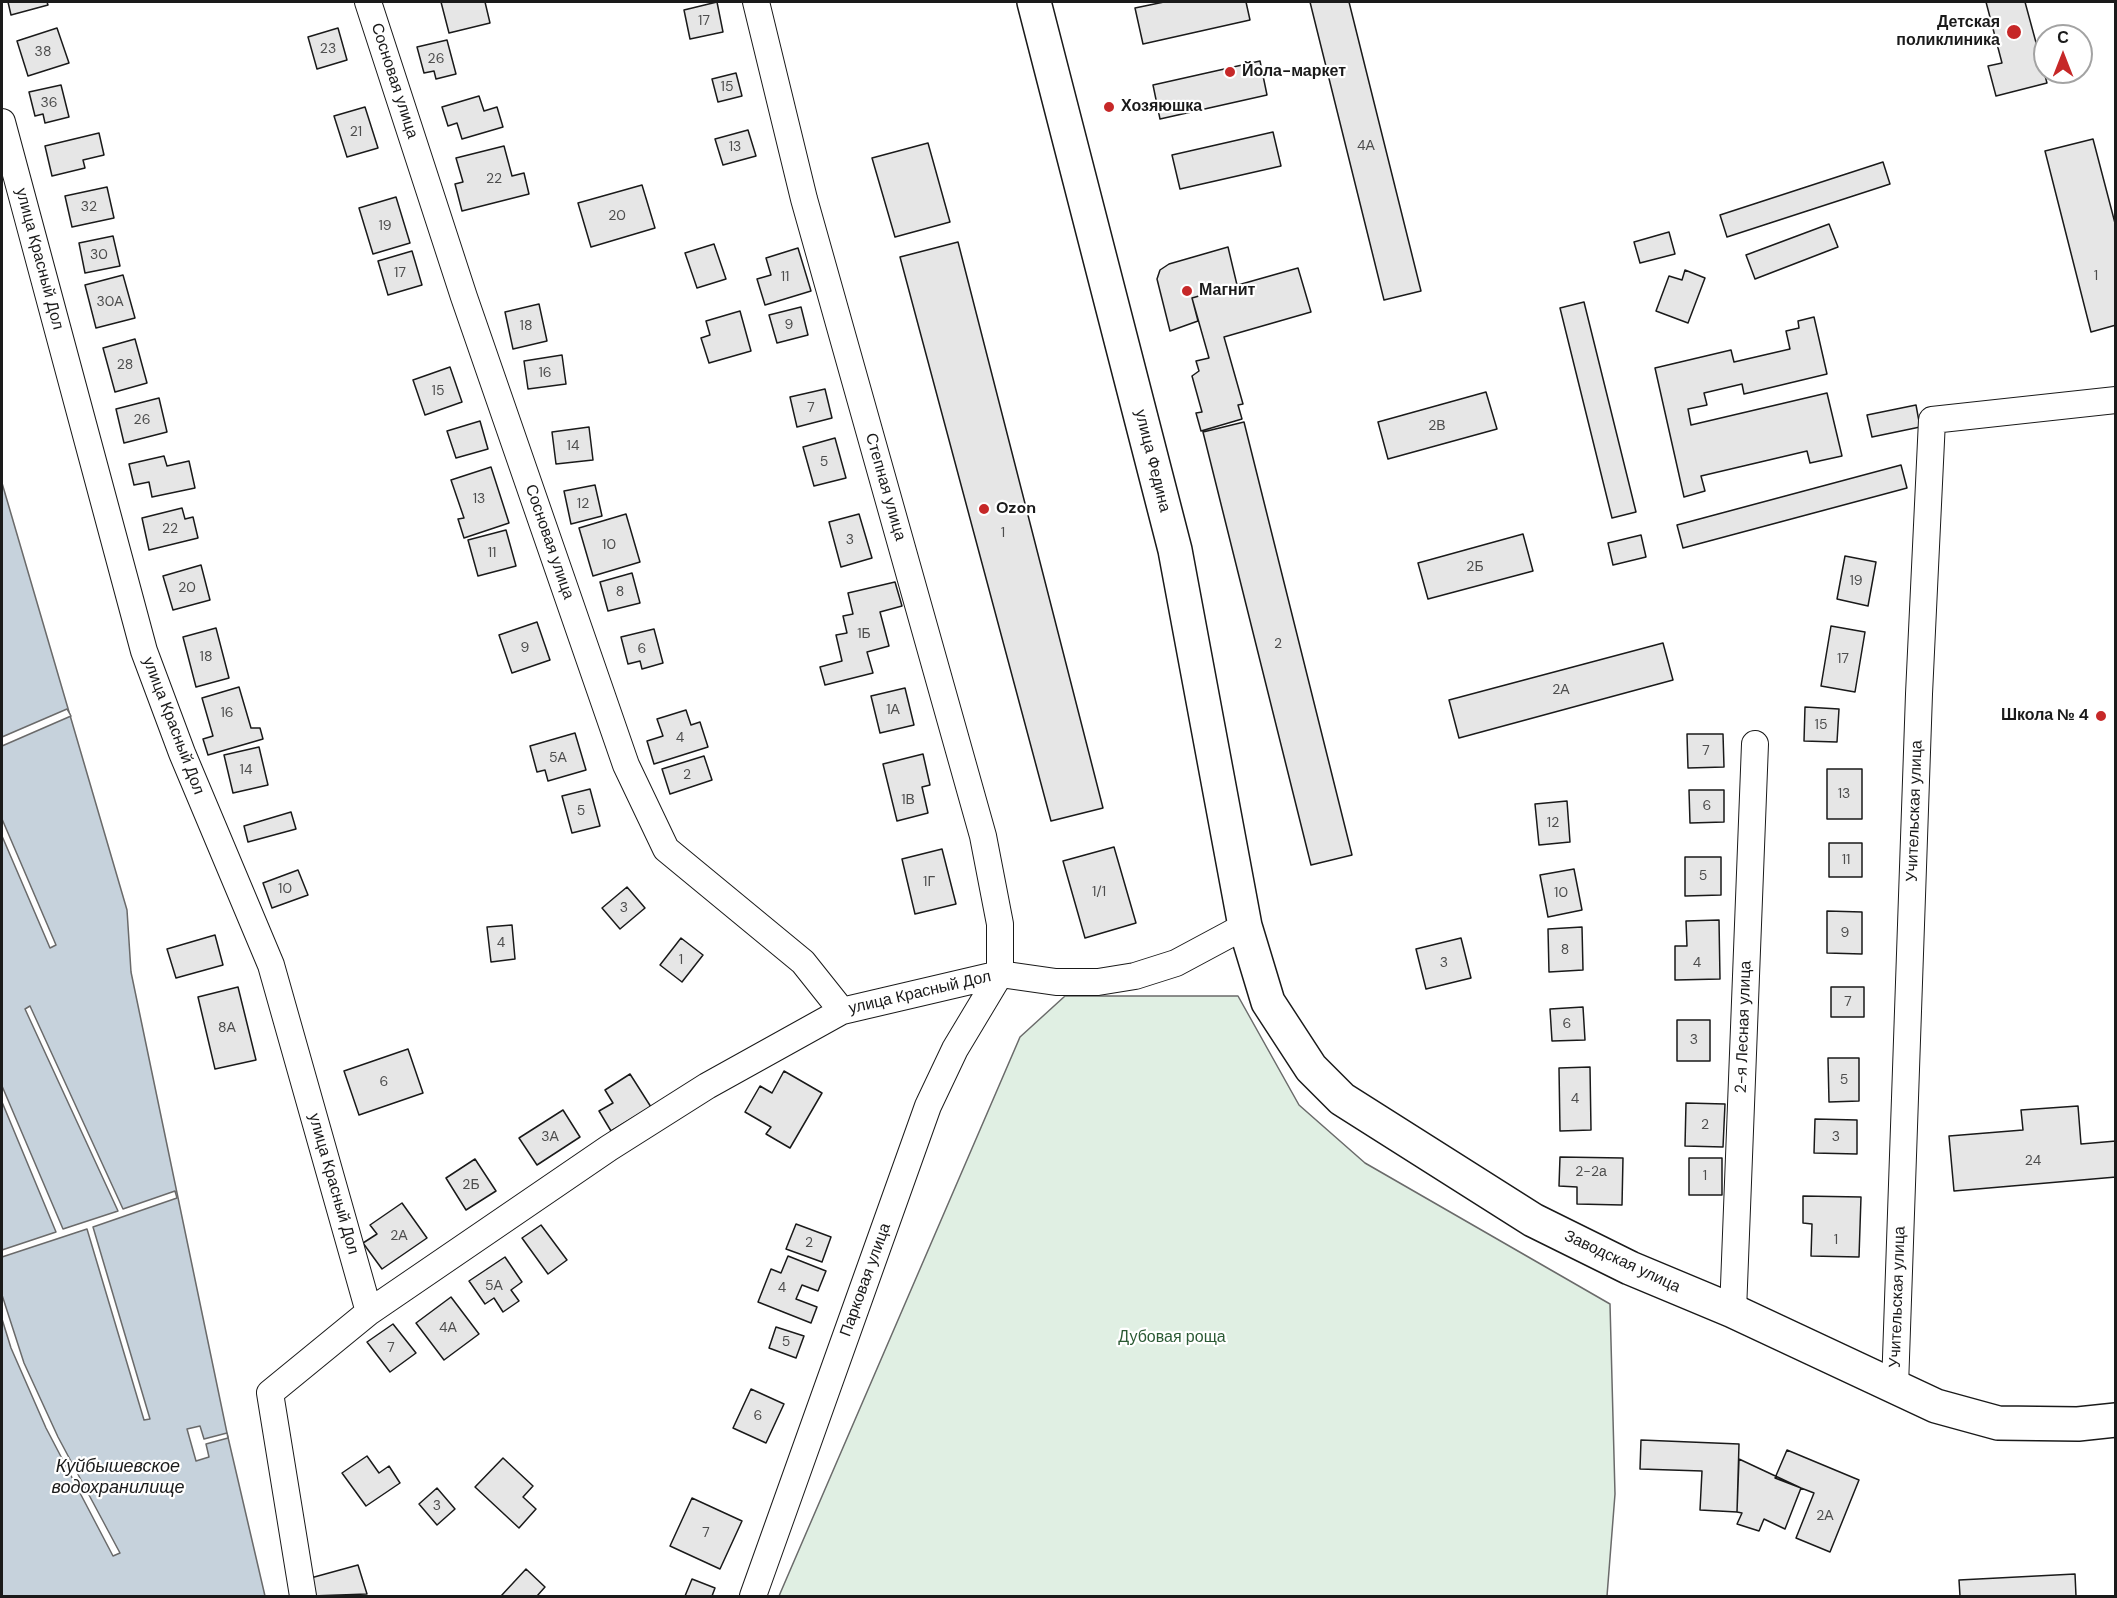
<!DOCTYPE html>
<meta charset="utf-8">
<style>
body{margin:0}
#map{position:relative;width:2117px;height:1598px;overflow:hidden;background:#fff;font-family:"DM Sans",sans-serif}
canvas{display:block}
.frame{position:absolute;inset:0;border:3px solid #1a1a1a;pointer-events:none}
.north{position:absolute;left:2033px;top:24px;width:60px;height:60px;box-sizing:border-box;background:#fff;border:2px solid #a3a3a3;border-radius:50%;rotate:0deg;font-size:16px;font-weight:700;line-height:24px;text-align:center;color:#1a1a1a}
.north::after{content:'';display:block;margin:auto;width:21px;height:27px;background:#c62828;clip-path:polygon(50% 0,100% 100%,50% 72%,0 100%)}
</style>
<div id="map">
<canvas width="2117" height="1598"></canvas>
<div class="frame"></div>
<div class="north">С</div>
</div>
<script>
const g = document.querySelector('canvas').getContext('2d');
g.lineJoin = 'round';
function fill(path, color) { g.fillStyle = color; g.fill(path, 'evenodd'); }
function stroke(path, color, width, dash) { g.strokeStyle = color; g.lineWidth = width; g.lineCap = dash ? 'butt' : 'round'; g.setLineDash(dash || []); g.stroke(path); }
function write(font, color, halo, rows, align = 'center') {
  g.font = font + ' "DM Sans",sans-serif'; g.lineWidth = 4.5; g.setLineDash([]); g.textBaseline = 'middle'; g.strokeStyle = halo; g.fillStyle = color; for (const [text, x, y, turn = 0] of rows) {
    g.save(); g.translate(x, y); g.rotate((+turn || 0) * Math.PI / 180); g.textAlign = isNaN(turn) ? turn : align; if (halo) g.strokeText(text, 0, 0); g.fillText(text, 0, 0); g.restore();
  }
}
const green = new Path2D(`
 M 1065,996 L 1238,996 L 1299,1105 L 1365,1163 L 1610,1304 L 1615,1494 L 1607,1596 L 779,1596 L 1020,1037 Z`);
fill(green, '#e0efe3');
stroke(green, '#6a6a6a', 1.5);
const water = new Path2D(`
 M 2,483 L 127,910 L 131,972 L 227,1433 L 265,1596 L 2,1596 Z`);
fill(water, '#c6d2dc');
stroke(water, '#6a6a6a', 1.5);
const pier = new Path2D(`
 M 67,709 L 71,716 L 2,746 L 2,737 Z
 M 2,819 L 56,945 L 50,948 L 2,836 Z
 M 30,1006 L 123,1209 L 175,1191 L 177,1198 L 93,1227 L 150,1419 L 144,1420 L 87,1229 L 2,1257 L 2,1250 L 56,1232 L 2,1102 L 2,1086 L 63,1229 L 118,1211 L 25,1009 Z
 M 2,1295 L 24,1363 L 58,1437 L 120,1553 L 113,1556 L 46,1428 L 11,1348 L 2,1319 Z
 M 200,1426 L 204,1439 L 227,1433 L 228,1438 L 206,1444 L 209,1457 L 196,1461 L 187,1429 Z`);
fill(pier, '#fff');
stroke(pier, '#6a6a6a', 1.5);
const building = new Path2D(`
 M 8,2 L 47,2 L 48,5 L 11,15 Z
 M 441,2 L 485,2 L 490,23 L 449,33 Z
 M 717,2 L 723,32 L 690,39 L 684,10 Z
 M 1164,2 L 1246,2 L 1250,20 L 1143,44 L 1135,8 Z
 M 1310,2 L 1349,2 L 1421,291 L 1384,300 Z
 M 1986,2 L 2025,2 L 2047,83 L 1996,96 L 1988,66 L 2002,63 Z
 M 57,28 L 69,63 L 28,76 L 17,41 Z
 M 338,28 L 347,60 L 317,69 L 308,37 Z
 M 447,40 L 456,74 L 436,79 L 434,71 L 424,73 L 417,47 Z
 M 1260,61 L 1267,95 L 1160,119 L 1153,85 Z
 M 736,73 L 742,96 L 718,102 L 712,79 Z
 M 61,85 L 69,117 L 45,123 L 43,114 L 35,116 L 29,92 Z
 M 479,96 L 484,111 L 497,107 L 503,127 L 462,139 L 457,123 L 448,126 L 442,107 Z
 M 365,107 L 378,148 L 347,157 L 334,116 Z
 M 748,130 L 756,156 L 723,165 L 715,139 Z
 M 1273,132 L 1281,166 L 1180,189 L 1172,155 Z
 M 99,133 L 104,155 L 83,160 L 85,168 L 52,176 L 45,146 Z
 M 2093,139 L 2116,227 L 2116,325 L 2091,332 L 2045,151 Z
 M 928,143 L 950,222 L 895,237 L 872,158 Z
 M 504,146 L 512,176 L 524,173 L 529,194 L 462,211 L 455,184 L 463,182 L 456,158 Z
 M 1883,162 L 1890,184 L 1727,237 L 1720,215 Z
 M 642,185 L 655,228 L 591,247 L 578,203 Z
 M 107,187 L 114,218 L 72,227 L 65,196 Z
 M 396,197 L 410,243 L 373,254 L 359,208 Z
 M 1829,224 L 1838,247 L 1755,279 L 1746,255 Z
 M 1669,232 L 1675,254 L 1640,263 L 1634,242 Z
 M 113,236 L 120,266 L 85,273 L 79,243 Z
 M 958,242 L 1103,808 L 1051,821 L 900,257 Z
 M 714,244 L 726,279 L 697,288 L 685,253 Z
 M 1228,247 L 1237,285 L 1192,298 L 1198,321 L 1170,331 L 1157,279 L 1160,270 L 1169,264 Z
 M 798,248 L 811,291 L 765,305 L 757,279 L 771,275 L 766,258 Z
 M 412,251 L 422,285 L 388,295 L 378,261 Z
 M 1298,268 L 1311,312 L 1224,337 L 1243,404 L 1238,405 L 1242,419 L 1201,431 L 1196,413 L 1202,412 L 1192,376 L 1199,371 L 1196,361 L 1209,358 L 1192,298 Z
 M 1685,270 L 1705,278 L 1688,323 L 1656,311 L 1669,276 L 1682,280 Z
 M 123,275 L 135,318 L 96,328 L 85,285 Z
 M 1584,302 L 1636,512 L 1612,518 L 1560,308 Z
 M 539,304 L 547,341 L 513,349 L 505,312 Z
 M 801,307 L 808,335 L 777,343 L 769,315 Z
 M 740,311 L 751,351 L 709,363 L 701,338 L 710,335 L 706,321 Z
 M 1814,317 L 1827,374 L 1744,394 L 1742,384 L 1704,393 L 1707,405 L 1688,409 L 1691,425 L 1827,393 L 1842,456 L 1810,463 L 1807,451 L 1701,476 L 1705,491 L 1684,497 L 1655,368 L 1731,350 L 1734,362 L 1790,349 L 1786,331 L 1799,328 L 1798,321 Z
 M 135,339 L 147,383 L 115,392 L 103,348 Z
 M 562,355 L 566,384 L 528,389 L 524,361 Z
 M 450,367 L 462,402 L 425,415 L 413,380 Z
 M 825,389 L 832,418 L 797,427 L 790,397 Z
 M 1486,392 L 1497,429 L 1388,459 L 1378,422 Z
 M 159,398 L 167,432 L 124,443 L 116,409 Z
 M 1916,405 L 1920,427 L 1872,437 L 1867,415 Z
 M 480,421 L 488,449 L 456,458 L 447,431 Z
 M 1244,422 L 1352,855 L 1311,865 L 1203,432 Z
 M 589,427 L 593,460 L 556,464 L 552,432 Z
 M 835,438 L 846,478 L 814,486 L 803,447 Z
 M 164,456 L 167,466 L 189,461 L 195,488 L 152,497 L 149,482 L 134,485 L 129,464 Z
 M 1901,465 L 1907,488 L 1683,548 L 1677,525 Z
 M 491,467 L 509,523 L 464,538 L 458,519 L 464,518 L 451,480 Z
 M 595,485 L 602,516 L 571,524 L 564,491 Z
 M 182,508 L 185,519 L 193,517 L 198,538 L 149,550 L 142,518 Z
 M 626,514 L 640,562 L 593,576 L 579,528 Z
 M 859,514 L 872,558 L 841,567 L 829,522 Z
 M 506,530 L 516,566 L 478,576 L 468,540 Z
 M 1523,534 L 1533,571 L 1428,599 L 1418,563 Z
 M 1641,535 L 1646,557 L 1613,565 L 1608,543 Z
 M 1845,556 L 1876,562 L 1868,606 L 1837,599 Z
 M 201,565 L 210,600 L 173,610 L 163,576 Z
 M 632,573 L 640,603 L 608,611 L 600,582 Z
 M 895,582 L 902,606 L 880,612 L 889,646 L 867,652 L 873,673 L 825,685 L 820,667 L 842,661 L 836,635 L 847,633 L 843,616 L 853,614 L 848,593 Z
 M 537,622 L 550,660 L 512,673 L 499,635 Z
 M 1831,626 L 1865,632 L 1855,692 L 1821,686 Z
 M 216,628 L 229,678 L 196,687 L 183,637 Z
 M 654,629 L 663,663 L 642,669 L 640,661 L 628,664 L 621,637 Z
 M 1663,643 L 1673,680 L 1459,738 L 1449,700 Z
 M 239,687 L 251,728 L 260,728 L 263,739 L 208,755 L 203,739 L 213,736 L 202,698 Z
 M 905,688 L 914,725 L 880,733 L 871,696 Z
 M 1805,707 L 1839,709 L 1837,742 L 1804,741 Z
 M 686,710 L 691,725 L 700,722 L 708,747 L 654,764 L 647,741 L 663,736 L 657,719 Z
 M 575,733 L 586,770 L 548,781 L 545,770 L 537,772 L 530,746 Z
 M 1687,734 L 1723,734 L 1724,767 L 1688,768 Z
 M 259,747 L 268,785 L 233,793 L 224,755 Z
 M 923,754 L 930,785 L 922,787 L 928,813 L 897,821 L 883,764 Z
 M 704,756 L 712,780 L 670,794 L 662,769 Z
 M 1827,769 L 1862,769 L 1862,819 L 1827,819 Z
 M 590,789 L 600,826 L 572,833 L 562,796 Z
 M 1689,790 L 1724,790 L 1724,822 L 1690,823 Z
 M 1567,801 L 1570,842 L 1539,845 L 1535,804 Z
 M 291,812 L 296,829 L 248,842 L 244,826 Z
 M 1829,843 L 1862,843 L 1862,877 L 1829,877 Z
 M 1114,847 L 1136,923 L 1085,938 L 1063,861 Z
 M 942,849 L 956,904 L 915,914 L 902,859 Z
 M 1685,857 L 1721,857 L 1721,895 L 1685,896 Z
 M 1574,869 L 1582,910 L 1548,917 L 1540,875 Z
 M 298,870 L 308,895 L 272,908 L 263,883 Z
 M 627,887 L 645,908 L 620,929 L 602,908 Z
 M 1827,911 L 1862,912 L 1862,954 L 1827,953 Z
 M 1719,920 L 1720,979 L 1675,980 L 1675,946 L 1687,946 L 1686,921 Z
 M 512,925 L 515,959 L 491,962 L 487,927 Z
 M 1582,927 L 1583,970 L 1549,972 L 1548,929 Z
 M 215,935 L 223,965 L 176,978 L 167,949 Z
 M 681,938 L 703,955 L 682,982 L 660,965 Z
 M 1461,938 L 1471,978 L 1426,989 L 1416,949 Z
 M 238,987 L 256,1060 L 215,1069 L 198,997 Z
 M 1831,987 L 1864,987 L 1864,1017 L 1831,1017 Z
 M 1583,1007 L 1585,1040 L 1552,1041 L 1550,1009 Z
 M 1677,1020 L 1710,1020 L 1710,1061 L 1677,1061 Z
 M 408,1049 L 423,1093 L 359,1115 L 344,1071 Z
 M 1828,1058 L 1859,1058 L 1859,1101 L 1829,1102 Z
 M 1590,1067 L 1591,1130 L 1560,1131 L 1559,1068 Z
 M 784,1071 L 822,1093 L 790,1148 L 766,1134 L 771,1127 L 745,1112 L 760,1086 L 772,1093 Z
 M 630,1074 L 651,1107 L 611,1131 L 599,1111 L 613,1103 L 605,1090 Z
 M 1686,1103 L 1725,1104 L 1723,1147 L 1685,1146 Z
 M 2078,1106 L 2081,1144 L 2116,1141 L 2116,1177 L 1954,1191 L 1949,1136 L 2023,1130 L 2021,1110 Z
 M 563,1110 L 580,1137 L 537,1165 L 519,1138 Z
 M 1815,1119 L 1857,1120 L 1857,1154 L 1814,1153 Z
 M 1560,1157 L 1623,1158 L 1622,1205 L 1577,1204 L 1577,1187 L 1559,1186 Z
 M 1689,1158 L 1722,1158 L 1722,1195 L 1689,1195 Z
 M 475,1159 L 496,1191 L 466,1210 L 446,1178 Z
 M 1803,1196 L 1861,1197 L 1859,1257 L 1811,1256 L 1812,1224 L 1803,1223 Z
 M 402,1203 L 427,1238 L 382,1269 L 363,1243 L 377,1234 L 370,1225 Z
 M 796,1224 L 831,1237 L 822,1262 L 786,1249 Z
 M 541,1225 L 567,1260 L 548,1274 L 522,1238 Z
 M 788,1256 L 826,1271 L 818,1291 L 802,1285 L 796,1299 L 817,1307 L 811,1323 L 758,1302 L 771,1269 L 781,1273 Z
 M 505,1257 L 522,1282 L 511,1290 L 519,1301 L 503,1312 L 494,1298 L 485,1304 L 469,1281 Z
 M 451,1297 L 479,1334 L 444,1360 L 416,1323 Z
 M 393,1324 L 416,1353 L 390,1372 L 367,1342 Z
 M 776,1327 L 804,1336 L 796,1358 L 769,1348 Z
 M 751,1389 L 784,1404 L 766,1443 L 733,1428 Z
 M 1641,1440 L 1739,1444 L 1737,1512 L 1700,1510 L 1702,1471 L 1640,1469 Z
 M 1787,1450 L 1859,1480 L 1830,1552 L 1796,1538 L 1814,1493 L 1775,1478 Z
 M 367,1456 L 379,1473 L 389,1466 L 400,1483 L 366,1506 L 342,1473 Z
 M 503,1458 L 533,1486 L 523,1497 L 536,1509 L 519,1528 L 475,1487 Z
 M 1739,1459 L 1801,1488 L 1785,1529 L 1764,1519 L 1759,1531 L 1737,1524 L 1742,1513 L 1737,1512 Z
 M 437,1488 L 455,1509 L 437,1525 L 419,1504 Z
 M 692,1498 L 742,1521 L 720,1569 L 670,1546 Z
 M 358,1565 L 367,1594 L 312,1596 L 307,1579 Z
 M 526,1569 L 545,1587 L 537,1596 L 501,1596 Z
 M 2075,1574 L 2076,1596 L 1960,1596 L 1959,1580 Z
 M 692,1579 L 715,1588 L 712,1596 L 685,1596 Z`);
fill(building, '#e6e6e6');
stroke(building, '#1a1a1a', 1.5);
const minor = new Path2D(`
 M 368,2 L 464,297 L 626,765 L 666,849 L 803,962 L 842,1011
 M 2,122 L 144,651 L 182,753 L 271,965 L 369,1312 L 609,1148 L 707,1086 L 842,1011 L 1000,974 L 1056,982 L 1098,982 L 1135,976 L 1176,963 L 1245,926
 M 1733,1311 L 1755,744
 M 1895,1386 L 1919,694 L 1932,420 L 2116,400
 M 303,1596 L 270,1393 L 369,1312
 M 753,1596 L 928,1106 L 955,1049 L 1000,974 L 1000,924 L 983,836 L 804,199 L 756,2`);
const major = new Path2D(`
 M 1034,2 L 1175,550 L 1245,926 L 1268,1002 L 1311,1068 L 1342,1099 L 1533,1220 L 1630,1268 L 1733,1311 L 1936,1406 L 1998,1423 L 2078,1424 L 2116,1420`);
stroke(minor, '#1a1a1a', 28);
stroke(major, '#1a1a1a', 36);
stroke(minor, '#fff', 26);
stroke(major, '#fff', 33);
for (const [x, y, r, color] of [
 [2014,32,8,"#c62828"],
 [1230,72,6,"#c62828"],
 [1109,107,6,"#c62828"],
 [1187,291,6,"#c62828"],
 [984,509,6,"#c62828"],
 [2101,716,6,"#c62828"]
]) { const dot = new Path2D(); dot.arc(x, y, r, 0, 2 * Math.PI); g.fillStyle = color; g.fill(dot); stroke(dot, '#fff', 2); }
write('14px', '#4d4d4d', null, [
 ["17",704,21],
 ["23",328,49],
 ["38",43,52],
 ["26",436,59],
 ["15",727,87],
 ["36",49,103],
 ["21",356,132],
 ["4А",1366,146],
 ["13",735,147],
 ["22",494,179],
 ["32",89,207],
 ["20",617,216],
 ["19",385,226],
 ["30",99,255],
 ["17",400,273],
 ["1",2096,276],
 ["11",785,277],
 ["30А",110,302],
 ["9",789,325],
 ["18",526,326],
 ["28",125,365],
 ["16",545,373],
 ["15",438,391],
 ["7",811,408],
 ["26",142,420],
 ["2В",1437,426],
 ["14",573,446],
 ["5",824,462],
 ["13",479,499],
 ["12",583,504],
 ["22",170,529],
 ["1",1003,533],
 ["3",850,540],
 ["10",609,545],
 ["11",492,553],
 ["2Б",1475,567],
 ["19",1856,581],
 ["20",187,588],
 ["8",620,592],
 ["1Б",864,634],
 ["2",1278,644],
 ["9",525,648],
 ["6",642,649],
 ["18",206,657],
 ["17",1843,659],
 ["2А",1561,690],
 ["1А",893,710],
 ["16",227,713],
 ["15",1821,725],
 ["4",680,738],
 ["7",1706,751],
 ["5А",558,758],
 ["14",246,770],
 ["2",687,775],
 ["13",1844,794],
 ["1В",908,800],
 ["6",1707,806],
 ["5",581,811],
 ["12",1553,823],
 ["11",1846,860],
 ["5",1703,876],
 ["1Г",929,882],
 ["10",285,889],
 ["1/1",1099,892],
 ["10",1561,893],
 ["3",624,908],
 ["9",1845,933],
 ["4",501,943],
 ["8",1565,950],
 ["1",681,960],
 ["3",1444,963],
 ["4",1697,963],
 ["7",1848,1002],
 ["6",1567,1024],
 ["8А",227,1028],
 ["3",1694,1040],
 ["5",1844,1080],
 ["6",384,1082],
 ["4",1575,1099],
 ["2",1705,1125],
 ["3А",550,1137],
 ["3",1836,1137],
 ["24",2033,1161],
 ["2-2а",1591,1172],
 ["1",1705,1176],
 ["2Б",471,1185],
 ["2А",399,1236],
 ["1",1836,1240],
 ["2",809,1243],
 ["5А",494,1286],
 ["4",782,1288],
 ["4А",448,1328],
 ["5",786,1342],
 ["7",391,1348],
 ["6",758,1416],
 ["3",437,1506],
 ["2А",1825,1516],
 ["7",706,1533]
]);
write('bold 16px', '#1a1a1a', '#fff', [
 ["Детская",2000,23,"right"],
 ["поликлиника",2000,41,"right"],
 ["Йола-маркет",1242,72],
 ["Хозяюшка",1121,107],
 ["Магнит",1199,291],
 ["Ozon",996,509],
 ["Школа № 4",2089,716,"right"]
], 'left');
write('16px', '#1a1a1a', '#fff', [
 ["Сосновая улица",394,81,72],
 ["улица Красный Дол",39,259,75],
 ["улица Федина",1152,461,76],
 ["Степная улица",885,487,74],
 ["Сосновая улица",549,542,71],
 ["улица Красный Дол",173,726,69],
 ["Учительская улица",1915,811,-88],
 ["улица Красный Дол",920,993,-13],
 ["2-я Лесная улица",1744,1027,-88],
 ["улица Красный Дол",333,1184,74],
 ["Заводская улица",1622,1262,25],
 ["Парковая улица",866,1280,-70],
 ["Учительская улица",1898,1297,-88]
]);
write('16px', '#2b5a34', '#fff', [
 ["Дубовая роща",1172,1338]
]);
write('italic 18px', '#1a1a1a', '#fff', [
 ["Куйбышевское",118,1467],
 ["водохранилище",118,1488]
]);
</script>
